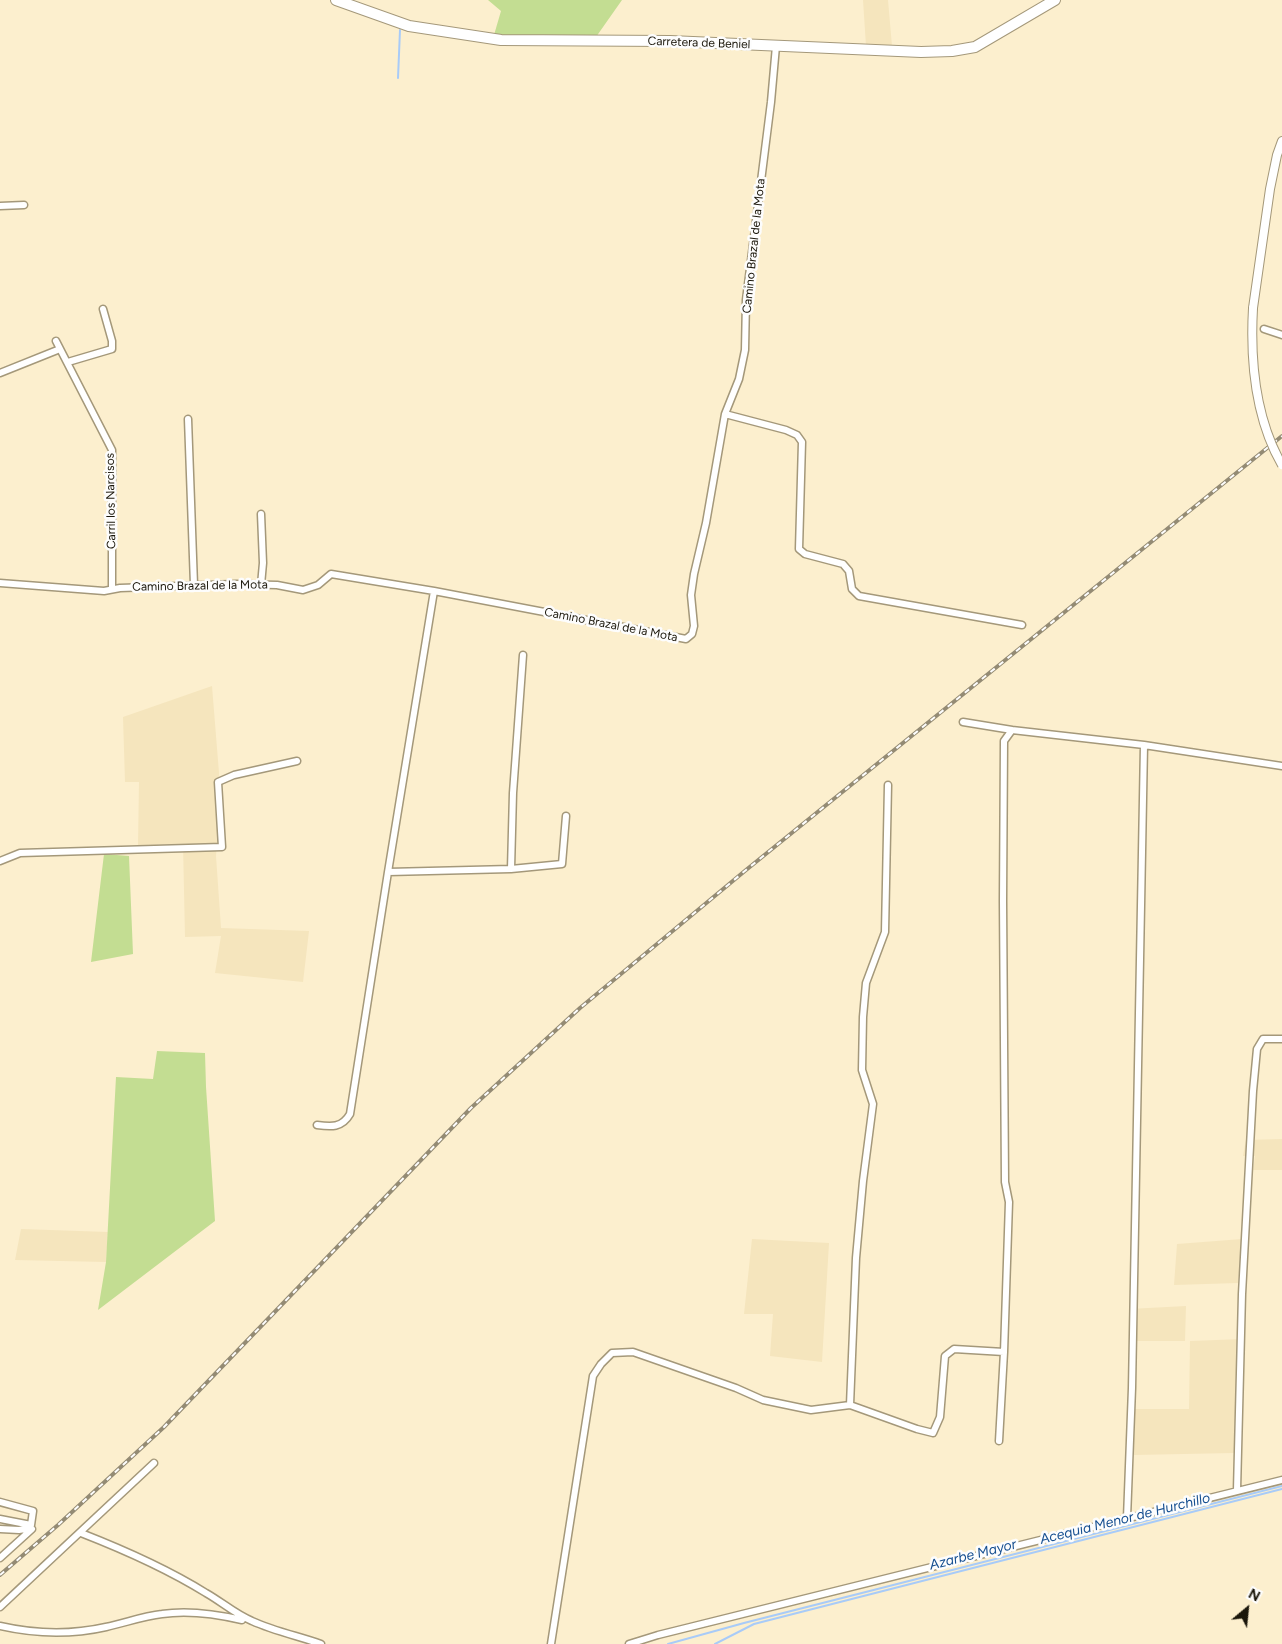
<!DOCTYPE html>
<style>
body{margin:0}
#map{position:relative;width:1282px;height:1644px;overflow:hidden;background:#fcefce;font-family:Figtree,sans-serif}
canvas{display:block}
.north{position:absolute;left:1222px;top:1584px;width:50px;height:50px;-webkit-text-stroke:4px #fdfdfd;paint-order:stroke;rotate:28deg;font-size:14px;font-weight:700;line-height:20px;text-align:center;color:#1a160a}
.north::after{content:'';display:block;margin:auto;width:18px;height:22px;background:#1a160a;clip-path:polygon(50% 0,100% 100%,50% 72%,0 100%)}
</style>
<div id="map">
<canvas width="1282" height="1644"></canvas>
<div class="north">N</div>
</div>
<script>
const g = document.querySelector('canvas').getContext('2d');
g.lineJoin = 'round';
function fill(path, color) { g.fillStyle = color; g.fill(path, 'evenodd'); }
function stroke(path, color, width, dash) { g.strokeStyle = color; g.lineWidth = width; g.lineCap = dash ? 'butt' : 'round'; g.setLineDash(dash || []); g.stroke(path); }
function write(font, color, halo, rows, align = 'center') {
  g.font = font + ' Figtree,sans-serif'; g.lineWidth = 5; g.setLineDash([]); g.textBaseline = 'middle'; g.strokeStyle = halo; g.fillStyle = color; for (const [text, x, y, turn = 0] of rows) {
    g.save(); g.translate(x, y); g.rotate((+turn || 0) * Math.PI / 180); g.textAlign = isNaN(turn) ? turn : align; if (halo) g.strokeText(text, 0, 0); g.fillText(text, 0, 0); g.restore();
  }
}
fill(new Path2D(`
 M 863,0 L 888,0 L 892,46 L 866,46 Z
 M 212,686 L 219,773 L 217,844 L 216,856 L 221,928 L 309,931 L 303,982 L 215,973 L 221,936 L 185,937 L 183,844 L 138,845 L 139,782 L 125,782 L 123,717 Z
 M 1282,1139 L 1282,1170 L 1253,1170 L 1255,1156 L 1243,1156 L 1246,1140 Z
 M 21,1229 L 108,1232 L 106,1262 L 15,1260 Z
 M 752,1239 L 829,1243 L 822,1362 L 770,1356 L 773,1314 L 744,1314 Z
 M 1242,1239 L 1238,1283 L 1174,1285 L 1177,1244 Z
 M 1186,1306 L 1185,1341 L 1135,1341 L 1129,1309 Z
 M 1243,1339 L 1234,1430 L 1234,1453 L 1134,1455 L 1134,1409 L 1189,1409 L 1190,1341 Z`), '#f5e5bd');
fill(new Path2D(`
 M 488,0 L 622,0 L 596,37 L 494,35 L 501,11 Z
 M 104,854 L 129,856 L 133,954 L 91,962 Z
 M 157,1051 L 205,1053 L 206,1087 L 215,1221 L 98,1310 L 106,1262 L 116,1077 L 153,1079 Z`), '#c3dd92');
stroke(new Path2D(`
 M 398,78 L 400,30
 M 668,1644 L 744,1623 L 1282,1486
 M 715,1644 L 754,1624 L 1282,1489`), '#a8cbf8', 2);
const minor = new Path2D(`
 M 0,206 L 24,205
 M 1264,329 L 1282,335
 M 56,341 L 112,450 L 112,589
 M 68,362 L 112,349 L 112,341 L 103,309
 M 0,373 L 60,349
 M 725,414 L 786,430 L 797,435 L 802,442 L 799,549 L 805,554 L 843,564 L 849,571 L 852,589 L 859,596 L 1022,625
 M 188,419 L 194,585
 M 0,583 L 104,591 L 120,588 L 236,584 L 277,585 L 303,590 L 318,585 L 331,574 L 434,591 L 686,639 L 692,634 L 694,626 L 691,595 L 694,574 L 706,523 L 725,414 L 739,379 L 745,350 L 746,300 L 771,102 L 776,46
 M 261,585 L 263,563 L 261,514
 M 434,591 L 388,872 L 511,869 L 513,793 L 523,655
 M 963,722 L 1012,730
 M 1144,745 L 1282,766
 M 0,861 L 20,853 L 222,847 L 218,782 L 234,775 L 297,761
 M 511,869 L 562,864 L 566,816
 M 317,1125 C 331,1127 342,1128 350,1114 L 388,872
 M 1004,1352 L 1009,1202 L 1005,1182 L 1003,901 L 1004,741 L 1012,730 L 1144,745 L 1132,1388 L 1127,1518
 M 850,1405 L 917,1429 L 933,1433 L 940,1417 L 945,1356 L 954,1349 L 1004,1352 L 999,1441
 M 1237,1490 L 1242,1294 L 1253,1091 L 1257,1049 L 1263,1039 L 1282,1039
 M 0,1502 L 33,1511 L 31,1525 L 0,1519
 M 0,1529 L 19,1530 L 31,1528
 M 81,1533 C 122,1549 169,1570 206,1593 C 222,1602 235,1614 252,1621 C 274,1631 298,1636 321,1644
 M 0,1558 L 32,1529
 M 0,1607 L 154,1463
 M 0,1626 C 35,1634 71,1635 106,1627 C 125,1623 143,1616 162,1614 C 188,1610 216,1614 242,1620
 M 551,1644 L 593,1376 L 601,1364 L 612,1353 L 633,1352 L 736,1388 L 763,1400 L 811,1410 L 850,1405 L 856,1258 L 863,1181 L 873,1104 L 862,1070 L 863,1017 L 866,983 L 885,932 L 888,785
 M 629,1644 L 658,1635 L 1282,1480`);
const tertiary = new Path2D(`
 M 1253,308 L 1270,189 L 1277,155 L 1282,141`);
const primary = new Path2D(`
 M 336,0 L 409,26 L 501,40 L 670,41 L 921,52 L 952,51 L 975,47 L 1055,0`);
stroke(minor, '#a4987a', 9);
stroke(tertiary, '#a4987a', 10);
stroke(primary, '#a4987a', 12);
stroke(minor, '#fff', 6);
stroke(tertiary, '#fff', 8);
stroke(primary, '#fff', 10);
const rail = new Path2D(`
 M 0,1575 L 58,1525 L 164,1427 L 471,1108 L 580,1008 L 746,870 L 1282,436`);
stroke(rail, '#948b74', 4);
stroke(rail, '#fdfdfd', 2, [5.5]);
const tertiaryBridge = new Path2D(`
 M 1253,308 C 1250,362 1255,418 1282,465`);
stroke(tertiaryBridge, '#a4987a', 10, []);
stroke(tertiaryBridge, '#fff', 8);
write('12px', '#1a160a', '#fdfdfd', [
 ["Carretera de Beniel",699,43,2],
 ["Camino Brazal de la Mota",754,246,-84],
 ["Carril los Narcisos",111,501,-91],
 ["Camino Brazal de la Mota",200,586,-1],
 ["Camino Brazal de la Mota",611,625,11]
]);
write('italic 14px', '#164f90', '#fdfdfd', [
 ["Acequia Menor de Hurchillo",1125,1519,-14],
 ["Azarbe Mayor",973,1555,-14]
]);
</script>
